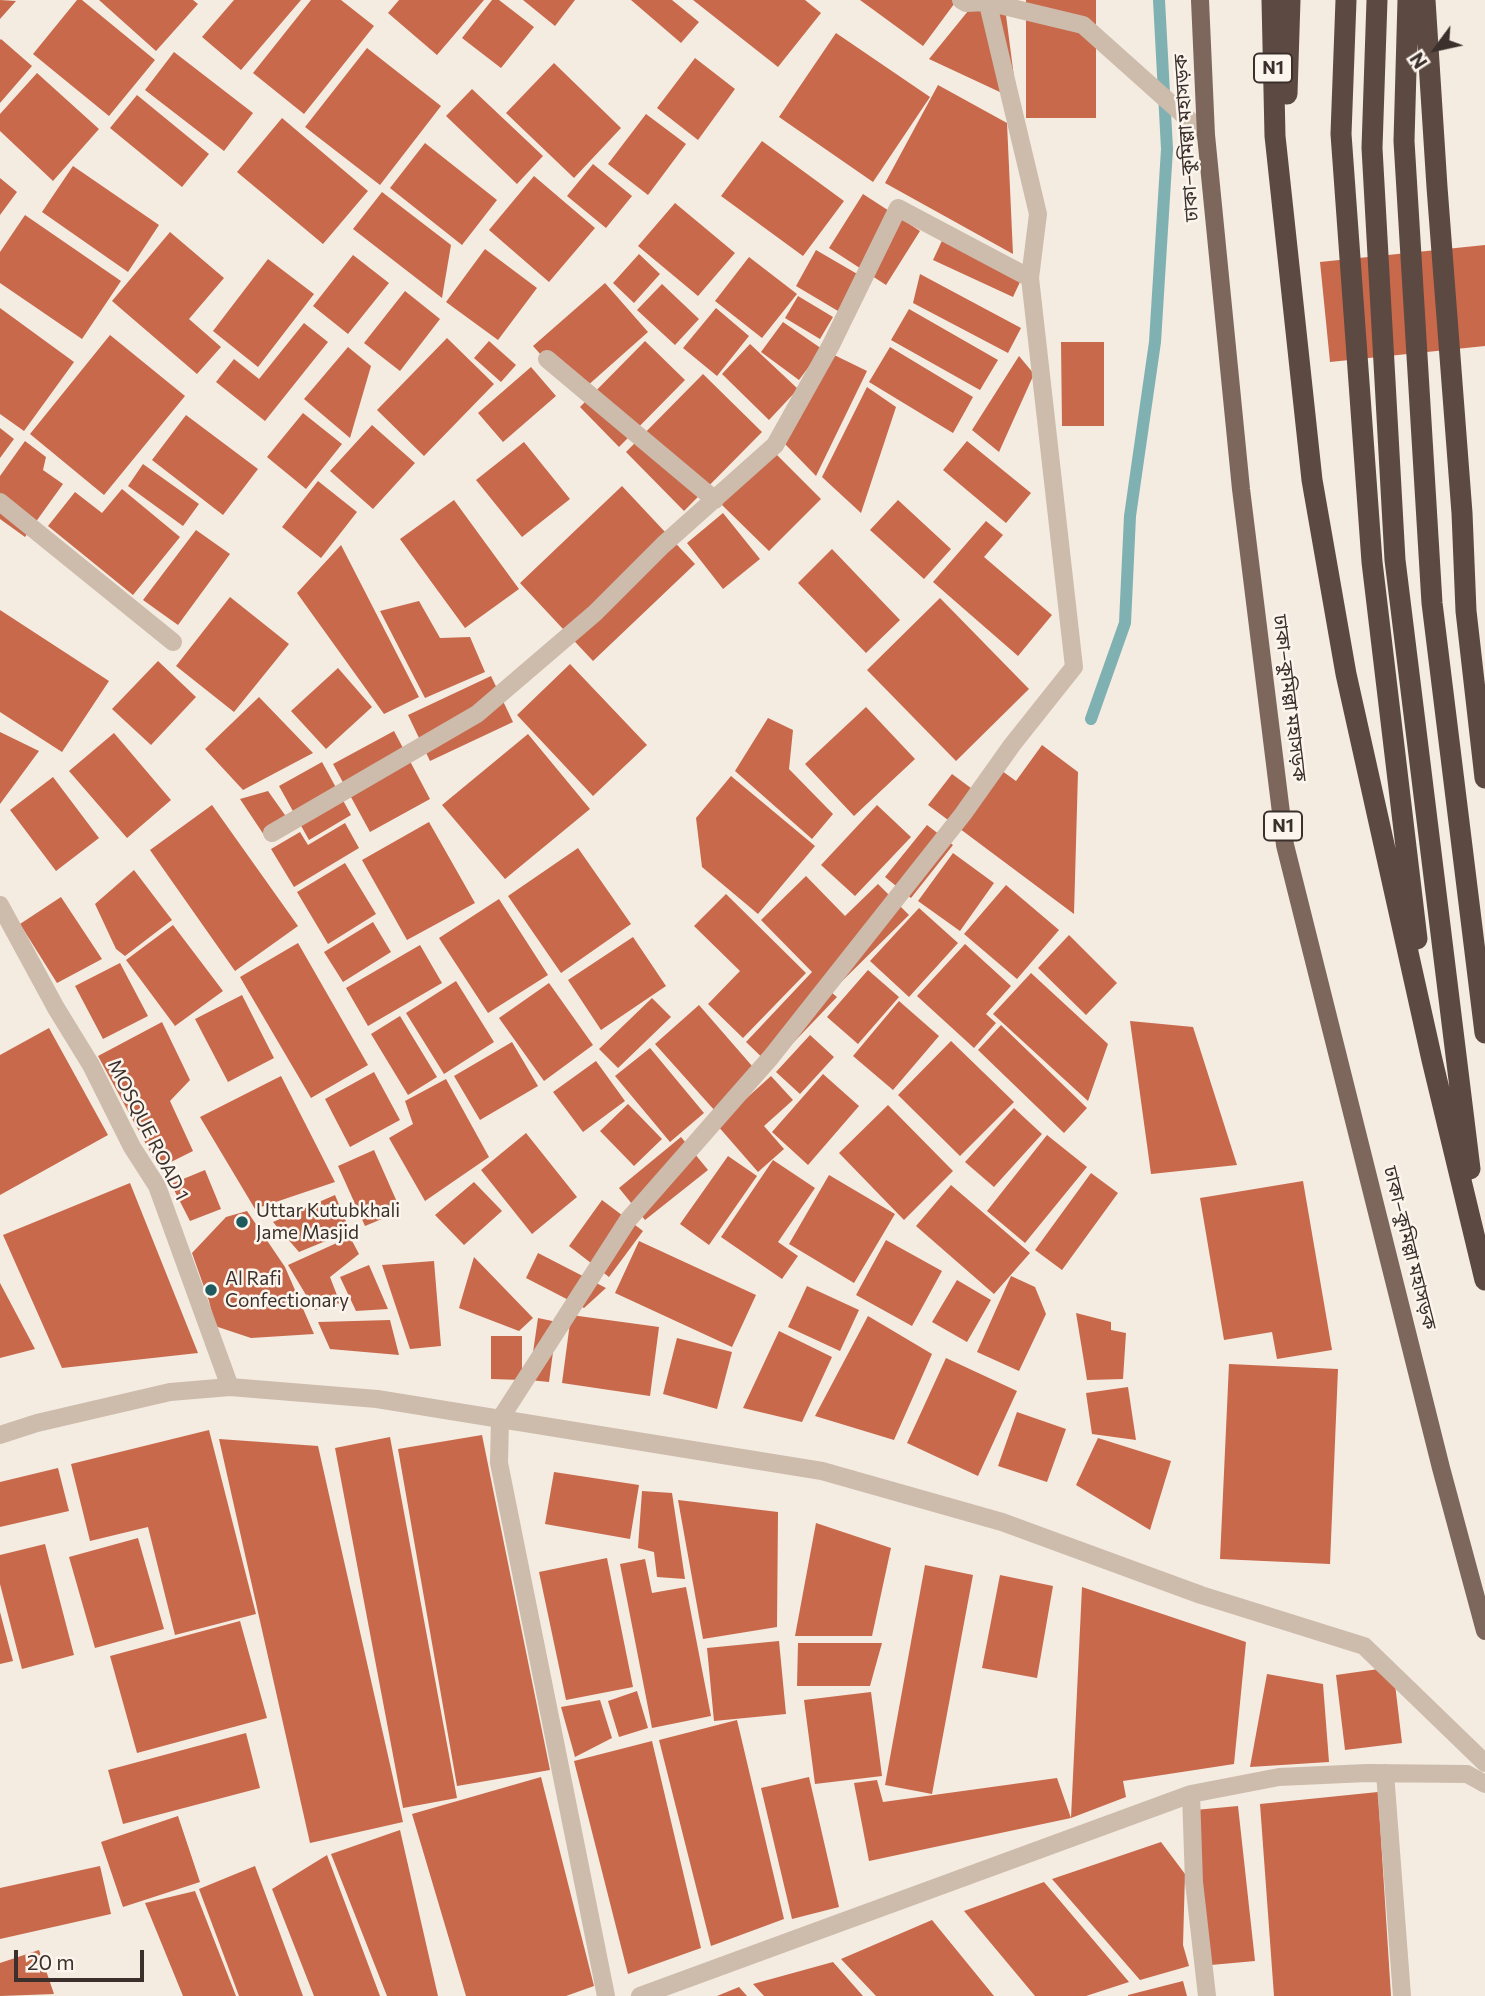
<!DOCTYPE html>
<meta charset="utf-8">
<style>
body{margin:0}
#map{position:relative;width:1485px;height:1996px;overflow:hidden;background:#f4ebe1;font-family:Commissioner,sans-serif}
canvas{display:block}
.north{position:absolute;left:1401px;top:14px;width:70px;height:70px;-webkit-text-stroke:5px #fbf5ee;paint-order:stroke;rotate:237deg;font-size:19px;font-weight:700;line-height:28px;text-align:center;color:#3b302b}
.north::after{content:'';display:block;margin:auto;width:24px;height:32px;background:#3b302b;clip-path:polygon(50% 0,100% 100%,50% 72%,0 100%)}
.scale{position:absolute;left:14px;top:1950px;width:130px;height:32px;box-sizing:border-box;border:4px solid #3b302b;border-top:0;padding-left:9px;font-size:21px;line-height:24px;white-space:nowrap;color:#3b302b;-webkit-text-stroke:5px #fbf5ee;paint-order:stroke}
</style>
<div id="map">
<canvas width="1485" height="1996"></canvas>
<div class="north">N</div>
<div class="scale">20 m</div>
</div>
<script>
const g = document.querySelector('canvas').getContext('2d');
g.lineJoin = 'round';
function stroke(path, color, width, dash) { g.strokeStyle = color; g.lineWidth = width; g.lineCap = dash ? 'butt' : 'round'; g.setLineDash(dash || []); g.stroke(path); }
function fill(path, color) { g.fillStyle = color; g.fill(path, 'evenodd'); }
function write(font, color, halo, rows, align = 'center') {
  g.font = font + ' Commissioner,"Noto Sans Bengali",sans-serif'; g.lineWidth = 5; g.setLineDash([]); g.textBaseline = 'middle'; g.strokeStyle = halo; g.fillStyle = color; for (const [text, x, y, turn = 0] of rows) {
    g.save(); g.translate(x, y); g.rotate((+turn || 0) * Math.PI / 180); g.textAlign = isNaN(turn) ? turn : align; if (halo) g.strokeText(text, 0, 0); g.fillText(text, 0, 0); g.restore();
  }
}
stroke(new Path2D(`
 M 1091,719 L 1125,623 L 1130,516 L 1155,342 L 1167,149 L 1159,0`), '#7fb0b2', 12);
fill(new Path2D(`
 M 0,0 L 16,1 L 0,19 Z
 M 77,0 L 82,0 L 155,60 L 109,116 L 33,54 Z
 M 99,0 L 193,0 L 198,4 L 156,51 Z
 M 234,0 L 301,0 L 241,70 L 202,37 Z
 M 311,0 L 341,0 L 374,26 L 304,114 L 253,73 Z
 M 399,0 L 484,0 L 437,55 L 388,13 Z
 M 492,0 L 499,0 L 534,27 L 501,68 L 462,38 Z
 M 523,0 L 575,0 L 555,26 Z
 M 631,0 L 672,0 L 699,22 L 681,43 Z
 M 693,0 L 805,0 L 821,13 L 778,67 Z
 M 860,0 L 957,0 L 923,46 Z
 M 977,0 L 1004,0 L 1017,100 L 929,59 Z
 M 1026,0 L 1096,0 L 1096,118 L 1026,118 Z
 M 836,33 L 930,97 L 873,182 L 779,117 Z
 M 1,39 L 32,66 L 0,103 L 0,40 Z
 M 367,48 L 441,106 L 380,185 L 305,127 Z
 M 174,52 L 253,113 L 224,151 L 145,90 Z
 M 695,58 L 735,89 L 698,140 L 657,108 Z
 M 554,63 L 621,128 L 574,178 L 506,113 Z
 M 37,73 L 99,129 L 53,181 L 0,131 L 0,114 Z
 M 938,85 L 1007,123 L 1013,254 L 885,183 Z
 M 472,89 L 543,156 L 517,184 L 446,116 Z
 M 137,95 L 209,154 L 182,187 L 110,128 Z
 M 646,114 L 686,144 L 648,195 L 608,164 Z
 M 282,118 L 368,191 L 323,244 L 237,172 Z
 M 762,141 L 844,201 L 803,256 L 721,196 Z
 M 425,143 L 497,200 L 462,245 L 390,188 Z
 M 593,164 L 632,196 L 606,228 L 567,196 Z
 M 73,166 L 159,225 L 128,272 L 42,212 Z
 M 534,176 L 595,228 L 549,282 L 489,230 Z
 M 0,178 L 17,192 L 0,215 Z
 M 382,192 L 451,245 L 442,298 L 353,229 Z
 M 863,194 L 920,231 L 886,285 L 829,248 Z
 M 675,203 L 735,253 L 698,296 L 638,246 Z
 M 25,215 L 121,281 L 82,339 L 0,283 L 0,252 Z
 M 170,232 L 224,278 L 189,319 L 221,347 L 197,374 L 112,301 Z
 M 946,232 L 1026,269 L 1013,297 L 933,260 Z
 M 1485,245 L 1485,346 L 1330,362 L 1320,262 Z
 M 485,249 L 537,288 L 498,340 L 446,302 Z
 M 816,250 L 859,275 L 838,311 L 796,286 Z
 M 639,254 L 660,274 L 634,303 L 613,283 Z
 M 353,255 L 389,283 L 348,334 L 313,306 Z
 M 749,257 L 797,294 L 762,338 L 715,301 Z
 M 268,259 L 314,294 L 258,367 L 213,331 Z
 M 920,274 L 1021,328 L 1008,353 L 913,303 Z
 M 605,283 L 648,332 L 577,395 L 533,346 Z
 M 662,284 L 699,319 L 675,345 L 637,310 Z
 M 405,291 L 440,319 L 400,371 L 364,343 Z
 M 798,296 L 833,317 L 820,339 L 785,318 Z
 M 0,308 L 74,362 L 24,431 L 0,414 Z
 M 716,308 L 749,336 L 717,376 L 683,348 Z
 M 909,309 L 998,360 L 980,390 L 891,340 Z
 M 783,322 L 822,349 L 799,380 L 761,352 Z
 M 304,323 L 328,342 L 265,421 L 216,382 L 234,359 L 259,379 Z
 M 110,335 L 185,396 L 104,495 L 30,434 Z
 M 447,338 L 494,384 L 424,456 L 377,410 Z
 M 489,341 L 516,365 L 501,382 L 474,358 Z
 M 645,341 L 685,380 L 619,447 L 580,407 Z
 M 1061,342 L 1104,342 L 1104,426 L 1062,426 Z
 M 750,344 L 798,389 L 769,420 L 722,374 Z
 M 348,347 L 371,366 L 350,438 L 304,399 Z
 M 890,347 L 973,397 L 953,433 L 869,382 Z
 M 828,352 L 867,371 L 816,476 L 784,443 Z
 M 1019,356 L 1034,374 L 999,452 L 972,430 Z
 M 531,367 L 556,396 L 503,442 L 478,413 Z
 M 703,374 L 762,432 L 684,511 L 626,452 Z
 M 867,387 L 896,407 L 861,513 L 822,477 Z
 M 303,413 L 342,444 L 306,489 L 267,457 Z
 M 186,415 L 258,469 L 223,515 L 152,460 Z
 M 372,425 L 415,463 L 373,509 L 330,471 Z
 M 0,428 L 14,439 L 0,458 Z
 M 25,441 L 46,457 L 43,470 L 63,484 L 25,537 L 0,519 L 0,476 Z
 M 967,441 L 1031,493 L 1006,523 L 943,470 Z
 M 524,442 L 570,499 L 522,537 L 476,480 Z
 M 773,451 L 821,499 L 769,551 L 721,504 Z
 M 143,464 L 199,504 L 183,526 L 128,486 Z
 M 318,481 L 357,512 L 321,558 L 282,527 Z
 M 622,486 L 695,564 L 593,661 L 520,583 Z
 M 122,489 L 180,537 L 133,595 L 48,526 L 75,492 L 102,513 Z
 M 454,500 L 519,589 L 465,628 L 400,539 Z
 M 898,500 L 951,549 L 924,579 L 870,530 Z
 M 723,513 L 760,559 L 723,589 L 687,543 Z
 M 986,521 L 1003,535 L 984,557 L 1052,615 L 1018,656 L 933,582 Z
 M 196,530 L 230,554 L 178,625 L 143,600 Z
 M 341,545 L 419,697 L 384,714 L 297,593 Z
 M 832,549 L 900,620 L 866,653 L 798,583 Z
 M 230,597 L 289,644 L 234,712 L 176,666 Z
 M 940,598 L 1029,689 L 956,761 L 867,670 Z
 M 419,601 L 440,638 L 470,637 L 485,672 L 425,698 L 380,611 Z
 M 0,610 L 109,681 L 62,752 L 0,712 Z
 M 158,661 L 196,697 L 151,745 L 112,709 Z
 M 570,664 L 647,745 L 593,796 L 517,715 Z
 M 338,668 L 372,707 L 326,749 L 291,711 Z
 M 491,676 L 513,722 L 430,761 L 408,715 Z
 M 259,697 L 313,753 L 243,790 L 205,749 Z
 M 866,707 L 915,759 L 854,816 L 805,764 Z
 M 768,718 L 793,730 L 789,769 L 833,814 L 812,839 L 735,771 Z
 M 394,731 L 430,799 L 370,832 L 333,764 Z
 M 0,732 L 39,751 L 0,804 Z
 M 114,733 L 171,800 L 127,838 L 69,771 Z
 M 528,734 L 590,809 L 505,879 L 442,805 Z
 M 1042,745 L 1078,772 L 1074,914 L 928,805 L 952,774 L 979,794 L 998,768 L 1016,781 Z
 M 322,762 L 351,815 L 309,840 L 279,786 Z
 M 731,776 L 815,846 L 758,914 L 702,867 L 696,818 Z
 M 53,777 L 99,838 L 56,871 L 10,810 Z
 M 268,791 L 292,825 L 268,841 L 240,799 Z
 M 212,805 L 298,926 L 235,971 L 150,850 Z
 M 877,805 L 911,837 L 855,896 L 821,865 Z
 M 429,822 L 475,903 L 407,940 L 362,860 Z
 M 345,823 L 359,848 L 294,887 L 271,849 L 300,832 L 308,845 Z
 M 927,825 L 953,845 L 911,898 L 885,877 Z
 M 578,848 L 631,924 L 561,973 L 508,896 Z
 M 953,853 L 994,883 L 960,931 L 918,901 Z
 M 345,863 L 376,914 L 328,944 L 297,892 Z
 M 134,870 L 172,920 L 125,956 L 116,949 L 95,904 Z
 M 806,876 L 845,916 L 878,884 L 909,915 L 831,992 L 837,997 L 771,1066 L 746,1042 L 812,972 L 761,920 Z
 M 1006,885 L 1059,930 L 1017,979 L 964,934 Z
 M 726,894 L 806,973 L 743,1038 L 708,1004 L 740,971 L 694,926 Z
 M 61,897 L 102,959 L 57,983 L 20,924 Z
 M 499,899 L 548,975 L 488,1013 L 439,938 Z
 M 919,908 L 958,943 L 909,997 L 870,961 Z
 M 373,922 L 391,952 L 343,982 L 324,952 Z
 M 173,925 L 223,991 L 175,1026 L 126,960 Z
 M 1069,935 L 1117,983 L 1086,1015 L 1038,968 Z
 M 633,937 L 666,986 L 601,1030 L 568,980 Z
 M 298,943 L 368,1065 L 311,1098 L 240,977 Z
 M 965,944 L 1011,986 L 986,1014 L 996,1023 L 974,1048 L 917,996 Z
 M 420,945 L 442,983 L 368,1026 L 346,988 Z
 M 120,963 L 148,1016 L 103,1039 L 75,986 Z
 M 868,970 L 899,997 L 858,1044 L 827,1017 Z
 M 1031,973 L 1108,1044 L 1088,1101 L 993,1014 Z
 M 456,981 L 494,1042 L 444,1074 L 406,1013 Z
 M 549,983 L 593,1045 L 544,1081 L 499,1018 Z
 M 242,995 L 274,1058 L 228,1082 L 195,1019 Z
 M 652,998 L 671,1017 L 618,1068 L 599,1049 Z
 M 899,1001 L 939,1036 L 893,1090 L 853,1056 Z
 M 699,1005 L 759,1074 L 716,1112 L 655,1044 Z
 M 400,1016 L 437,1077 L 408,1095 L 371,1034 Z
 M 1130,1021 L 1193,1027 L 1237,1165 L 1151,1174 Z
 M 162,1022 L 190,1080 L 170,1101 L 193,1151 L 159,1168 L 98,1056 Z
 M 1001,1025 L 1087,1108 L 1064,1133 L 978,1050 Z
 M 49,1028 L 108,1135 L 0,1195 L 0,1055 Z
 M 810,1035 L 834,1057 L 800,1094 L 776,1072 Z
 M 951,1041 L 1014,1102 L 960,1156 L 898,1095 Z
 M 512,1042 L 538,1086 L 480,1120 L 454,1076 Z
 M 650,1048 L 704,1113 L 670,1142 L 615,1076 Z
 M 596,1061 L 625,1101 L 583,1132 L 553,1092 Z
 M 374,1072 L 400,1120 L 350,1147 L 325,1099 Z
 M 823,1074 L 859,1106 L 808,1165 L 772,1132 Z
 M 281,1076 L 335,1182 L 255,1209 L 200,1117 Z
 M 771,1076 L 793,1100 L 764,1126 L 784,1149 L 758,1172 L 717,1125 Z
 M 446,1079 L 489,1157 L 425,1201 L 389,1138 L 413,1124 L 405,1101 Z
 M 628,1104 L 662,1139 L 634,1166 L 600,1131 Z
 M 888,1105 L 953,1171 L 904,1220 L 839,1153 Z
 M 1014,1108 L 1042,1134 L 994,1187 L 965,1162 Z
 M 526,1133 L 577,1197 L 532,1234 L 481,1170 Z
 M 1047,1135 L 1087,1167 L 1025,1243 L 987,1211 Z
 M 681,1137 L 708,1170 L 645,1220 L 619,1188 Z
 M 374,1150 L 401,1211 L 365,1226 L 338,1166 Z
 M 728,1156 L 757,1176 L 709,1245 L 680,1224 Z
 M 773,1160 L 815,1188 L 778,1242 L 798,1256 L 782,1279 L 721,1237 Z
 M 205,1170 L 221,1209 L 190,1221 L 171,1184 Z
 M 1091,1173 L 1118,1193 L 1062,1270 L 1035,1250 Z
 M 829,1175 L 895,1214 L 854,1283 L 789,1244 Z
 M 1303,1181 L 1332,1350 L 1277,1359 L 1272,1332 L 1224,1340 L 1200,1198 Z
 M 474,1182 L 502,1211 L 464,1245 L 435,1215 Z
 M 130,1183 L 198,1353 L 62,1368 L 3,1235 Z
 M 951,1185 L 1030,1253 L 994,1294 L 916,1226 Z
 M 335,1195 L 350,1231 L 299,1252 L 273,1222 Z
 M 602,1200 L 643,1231 L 609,1277 L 569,1246 Z
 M 247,1211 L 285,1267 L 314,1334 L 251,1338 L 215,1326 L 209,1301 L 192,1253 L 226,1217 Z
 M 350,1237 L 359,1254 L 330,1277 L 340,1303 L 315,1310 L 288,1265 Z
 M 886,1240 L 942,1271 L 912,1326 L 856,1295 Z
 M 639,1241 L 756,1295 L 732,1347 L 615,1293 Z
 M 538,1253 L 606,1288 L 584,1308 L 526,1278 Z
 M 474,1257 L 533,1318 L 519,1331 L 459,1308 Z
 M 434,1261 L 441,1346 L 410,1349 L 382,1265 Z
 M 369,1265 L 388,1309 L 356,1311 L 340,1277 Z
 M 1011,1276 L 1035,1287 L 1046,1314 L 1019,1371 L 977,1352 Z
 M 957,1280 L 991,1300 L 967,1342 L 932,1322 Z
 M 0,1283 L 35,1349 L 0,1358 Z
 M 807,1286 L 859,1310 L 840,1351 L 788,1327 Z
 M 1076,1313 L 1111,1322 L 1111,1330 L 1126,1333 L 1123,1379 L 1087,1380 Z
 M 571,1315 L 659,1327 L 650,1396 L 562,1383 Z
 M 868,1316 L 932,1354 L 894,1440 L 815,1416 Z
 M 538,1318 L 557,1322 L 549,1382 L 529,1380 Z
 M 390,1320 L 399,1355 L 330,1349 L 318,1322 Z
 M 779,1331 L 832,1357 L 802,1422 L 743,1408 Z
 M 491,1336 L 522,1336 L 522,1380 L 491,1379 Z
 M 677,1338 L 732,1352 L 717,1409 L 663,1394 Z
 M 946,1358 L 1017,1391 L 978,1476 L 907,1443 Z
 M 1229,1364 L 1338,1369 L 1330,1564 L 1220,1559 Z
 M 1128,1387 L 1136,1440 L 1092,1434 L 1086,1393 Z
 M 1017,1412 L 1066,1429 L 1047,1482 L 998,1466 Z
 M 209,1430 L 256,1614 L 175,1635 L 148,1527 L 90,1541 L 71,1464 Z
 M 482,1435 L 550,1770 L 457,1786 L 398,1449 Z
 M 390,1437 L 457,1798 L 403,1808 L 335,1448 Z
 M 1098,1438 L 1171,1461 L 1150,1530 L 1076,1485 Z
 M 219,1439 L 318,1446 L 403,1822 L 310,1843 Z
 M 58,1468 L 69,1511 L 0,1527 L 0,1482 Z
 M 554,1472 L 639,1485 L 630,1539 L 545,1524 Z
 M 642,1491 L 672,1493 L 685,1579 L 657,1577 L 654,1552 L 638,1548 Z
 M 678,1500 L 778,1512 L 777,1627 L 703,1639 Z
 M 816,1523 L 891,1548 L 872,1636 L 795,1636 Z
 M 138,1538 L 164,1629 L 95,1648 L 69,1557 Z
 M 45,1544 L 74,1655 L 22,1669 L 0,1584 L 0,1555 Z
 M 607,1558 L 633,1687 L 566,1700 L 539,1572 Z
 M 645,1559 L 652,1593 L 686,1587 L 711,1716 L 652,1728 L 620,1564 Z
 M 925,1565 L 973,1575 L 932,1794 L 885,1785 Z
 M 1000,1575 L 1053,1586 L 1037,1678 L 982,1668 Z
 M 1082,1587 L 1246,1642 L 1234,1764 L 1123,1781 L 1126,1797 L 1071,1818 L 869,1861 L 854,1783 L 877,1780 L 883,1802 L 1057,1778 L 1071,1818 Z
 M 0,1612 L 13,1661 L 0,1664 Z
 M 240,1621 L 267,1718 L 137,1753 L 110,1656 Z
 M 779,1641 L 786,1714 L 714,1721 L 707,1648 Z
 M 798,1643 L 882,1643 L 870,1686 L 797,1686 Z
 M 1393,1667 L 1402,1743 L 1345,1750 L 1336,1675 Z
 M 1267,1674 L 1323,1684 L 1329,1762 L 1250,1767 Z
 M 637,1691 L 648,1728 L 619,1737 L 608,1701 Z
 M 871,1692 L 882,1776 L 815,1784 L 804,1700 Z
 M 600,1700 L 612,1738 L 575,1757 L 561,1707 Z
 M 737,1720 L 784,1919 L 711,1946 L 659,1740 Z
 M 246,1733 L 260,1788 L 123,1824 L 108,1770 Z
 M 652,1741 L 701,1948 L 628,1974 L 574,1761 Z
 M 541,1777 L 594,1986 L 566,1996 L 466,1996 L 412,1814 Z
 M 809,1777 L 839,1907 L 792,1919 L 761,1788 Z
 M 1378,1792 L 1391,1996 L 1274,1996 L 1260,1804 Z
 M 1238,1806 L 1255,1961 L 1211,1965 L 1195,1810 Z
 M 178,1816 L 200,1882 L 123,1907 L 101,1842 Z
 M 400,1830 L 438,1996 L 387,1996 L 331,1854 Z
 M 1161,1842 L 1185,1874 L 1183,1945 L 1189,1966 L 1140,1980 L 1052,1879 Z
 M 327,1855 L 380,1996 L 314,1996 L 272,1889 Z
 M 100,1866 L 111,1914 L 0,1939 L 0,1888 Z
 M 255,1866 L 303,1996 L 239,1996 L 199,1889 Z
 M 1044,1882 L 1129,1982 L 1086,1996 L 1035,1996 L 964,1911 Z
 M 195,1891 L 236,1996 L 183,1996 L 145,1903 Z
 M 932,1920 L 994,1996 L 876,1996 L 841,1959 Z
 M 39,1950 L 54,1994 L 0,1996 L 0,1963 Z
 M 833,1962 L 863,1996 L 764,1996 L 753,1984 Z
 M 1183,1981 L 1187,1996 L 1128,1996 L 1128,1995 Z
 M 739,1987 L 747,1996 L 717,1996 Z`), '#c8694b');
stroke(new Path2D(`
 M 961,0 L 966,3 L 987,2 L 1083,25 L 1206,135
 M 547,359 L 715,500
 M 0,502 L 173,642
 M 272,833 L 477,714 L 595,613 L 663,545 L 775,445 L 831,345 L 898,208 L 1030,278
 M 0,905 L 56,1008 L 91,1065 L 132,1147 L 157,1186 L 230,1387
 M 0,1435 L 37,1423 L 170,1392 L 230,1387 L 377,1399 L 822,1471 L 1002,1522 L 1201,1595 L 1364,1646 L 1485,1763
 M 1385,1773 L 1402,1996
 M 606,1996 L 499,1463 L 500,1419 L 628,1220 L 771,1057 L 963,814 L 1012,745 L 1074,667 L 1030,278 L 1038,214 L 987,0
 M 640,1996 L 1191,1794
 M 1207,1996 L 1194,1882 L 1191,1794 L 1279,1777 L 1367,1773 L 1467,1774 L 1485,1784`), '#cdbbac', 18);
stroke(new Path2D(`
 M 1200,0 L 1206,135 L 1241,489 L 1285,845 L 1441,1468 L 1485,1631`), '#7d675c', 18);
stroke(new Path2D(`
 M 1272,0 L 1275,136 L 1312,480 L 1346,674 L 1432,1060 L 1485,1280
 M 1346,0 L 1341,134 L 1372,562 L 1417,939
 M 1377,0 L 1372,148 L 1395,560 L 1470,1169
 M 1408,0 L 1404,141 L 1432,603 L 1485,1033
 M 1425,0 L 1437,187 L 1462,513 L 1466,611 L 1485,778
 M 1287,94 L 1290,0`), '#5c4a42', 21);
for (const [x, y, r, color] of [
 [242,1222,7,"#1f5a5e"],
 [211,1290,7,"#1f5a5e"]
]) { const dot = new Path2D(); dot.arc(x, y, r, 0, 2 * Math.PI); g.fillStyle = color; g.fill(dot); stroke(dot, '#fbf5ee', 2.5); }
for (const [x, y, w] of [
 [1273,68,38],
 [1283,826,38]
]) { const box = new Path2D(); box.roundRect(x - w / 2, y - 14.5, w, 29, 5); g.fillStyle = '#fbf5ee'; g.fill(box); stroke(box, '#3b302b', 2); }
write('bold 18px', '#3b302b', null, [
 ["N1",1273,68],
 ["N1",1283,826]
]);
write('19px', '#3b302b', '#fbf5ee', [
 ["ঢাকা–কুমিল্লা মহাসড়ক",1186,138,-94],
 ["ঢাকা–কুমিল্লা মহাসড়ক",1290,698,83],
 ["MOSQUE ROAD 1",148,1130,63],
 ["ঢাকা–কুমিল্লা মহাসড়ক",1410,1248,76]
]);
write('19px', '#3b302b', '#fbf5ee', [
 ["Uttar Kutubkhali",256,1211],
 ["Jame Masjid",256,1233],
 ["Al Rafi",225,1279],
 ["Confectionary",225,1301]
], 'left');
</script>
